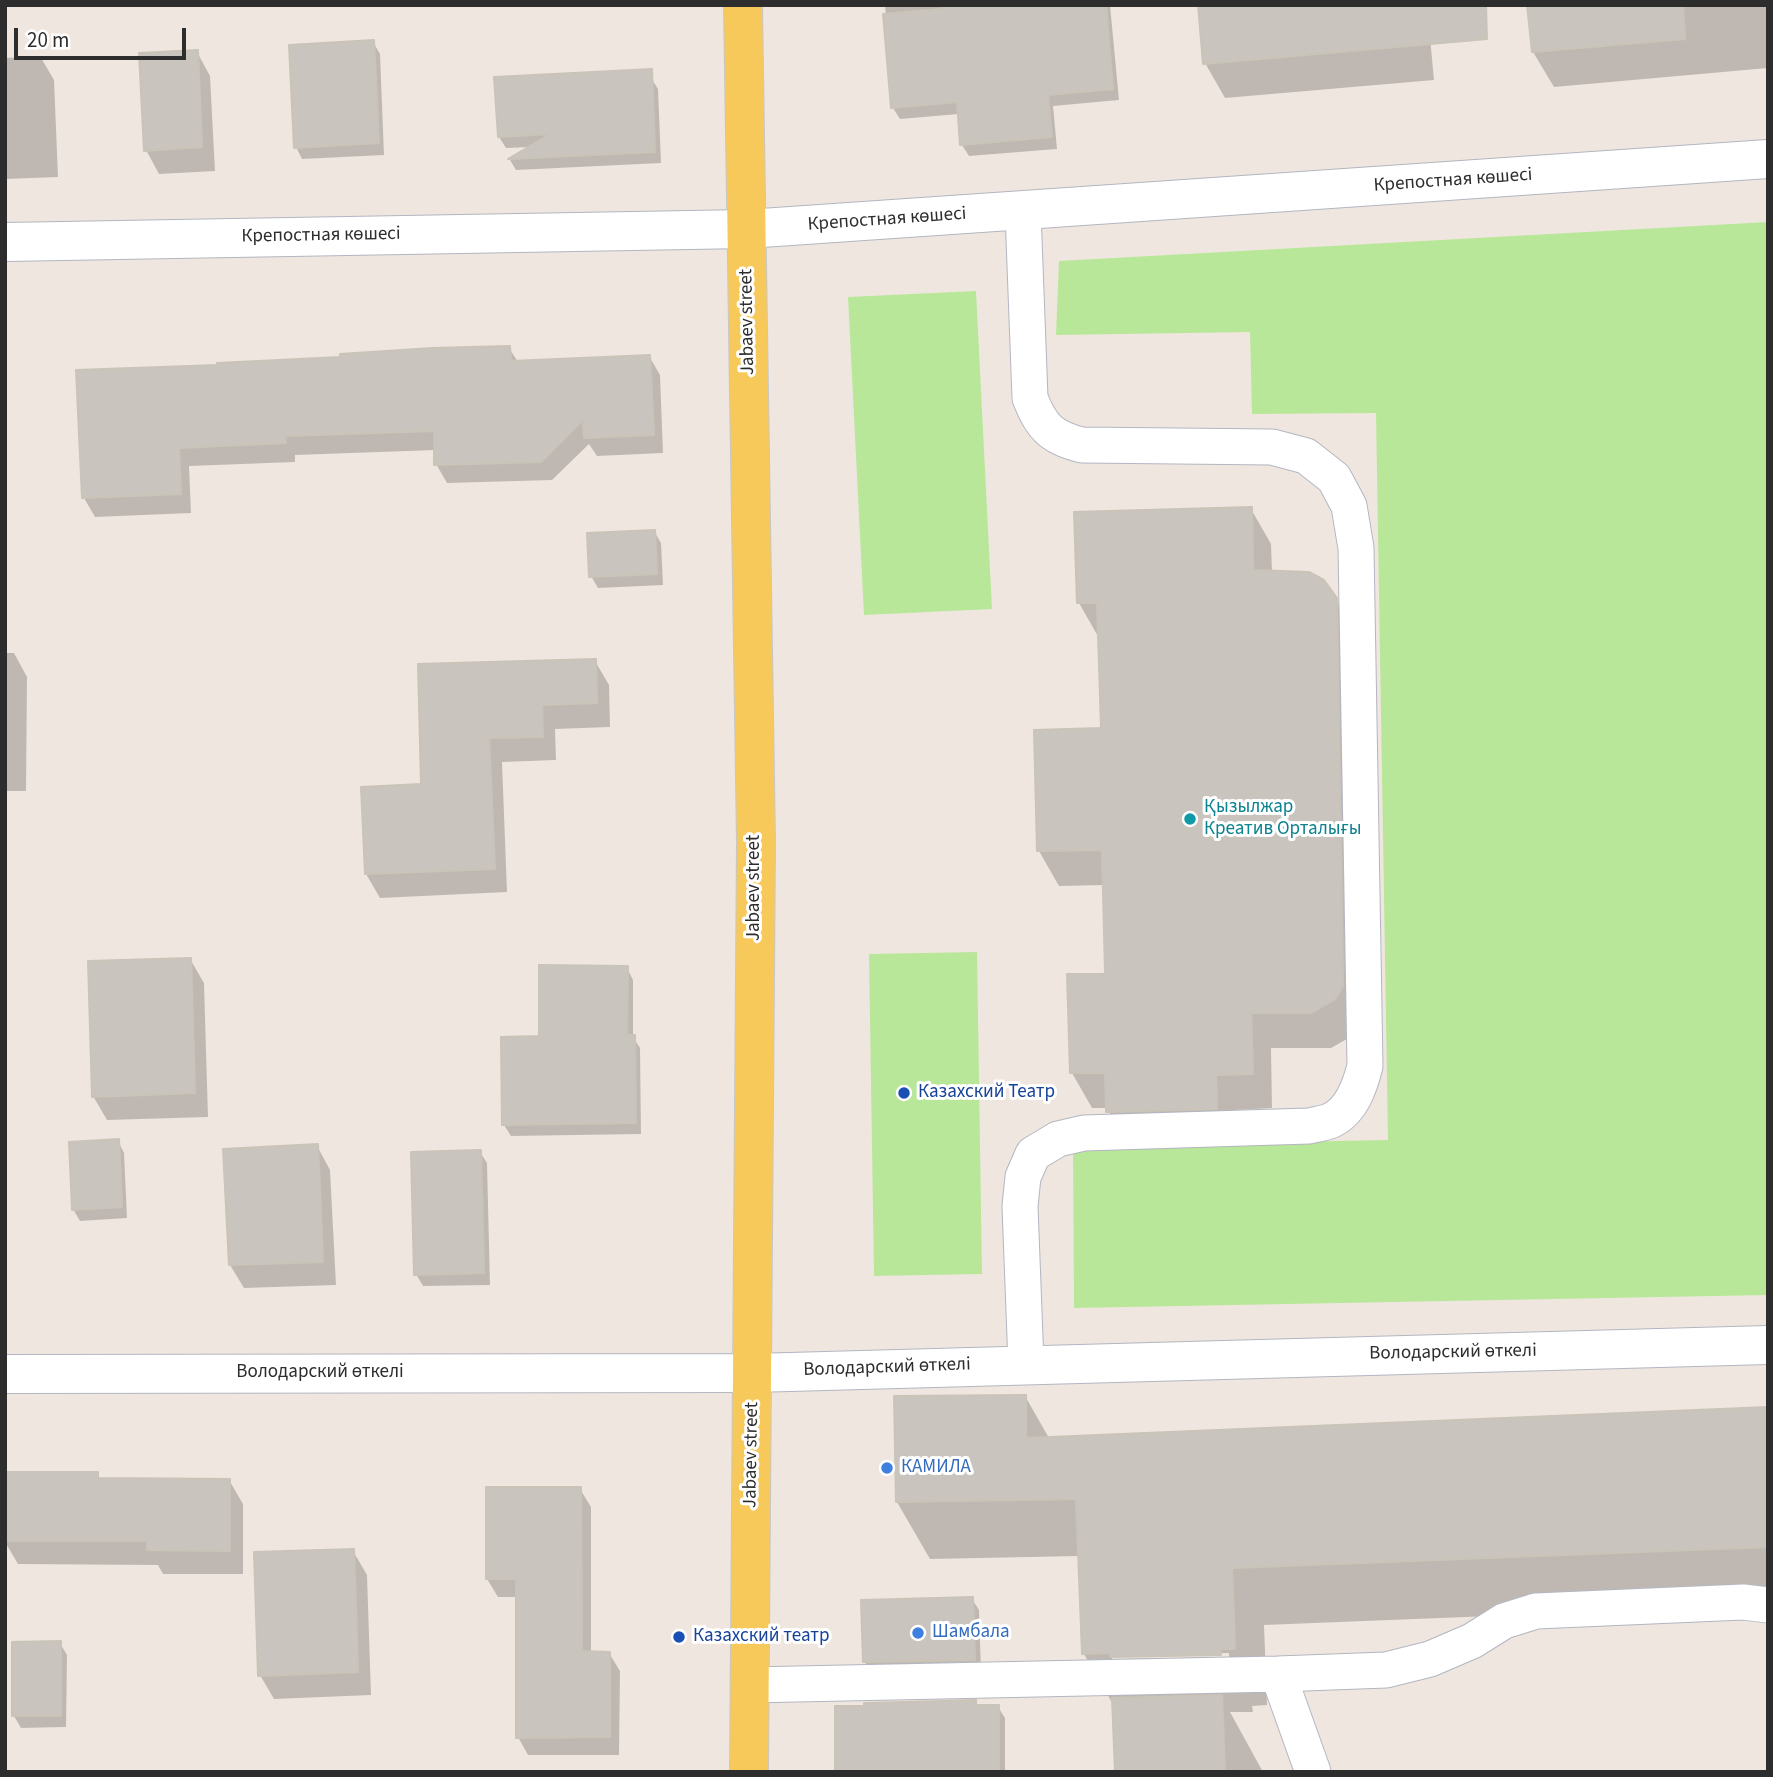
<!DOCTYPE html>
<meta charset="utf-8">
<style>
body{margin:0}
#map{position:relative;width:1773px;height:1777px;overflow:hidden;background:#efe7df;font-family:"Source Sans 3",sans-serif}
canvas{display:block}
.frame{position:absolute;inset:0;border:7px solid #2d2d2d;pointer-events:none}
.scale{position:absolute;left:14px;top:28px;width:172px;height:32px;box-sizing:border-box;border:4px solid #2d2d2d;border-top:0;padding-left:9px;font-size:21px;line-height:24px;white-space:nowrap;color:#2d2d2d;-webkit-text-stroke:5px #fff;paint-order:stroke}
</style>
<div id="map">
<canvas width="1773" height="1777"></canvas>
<div class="frame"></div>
<div class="scale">20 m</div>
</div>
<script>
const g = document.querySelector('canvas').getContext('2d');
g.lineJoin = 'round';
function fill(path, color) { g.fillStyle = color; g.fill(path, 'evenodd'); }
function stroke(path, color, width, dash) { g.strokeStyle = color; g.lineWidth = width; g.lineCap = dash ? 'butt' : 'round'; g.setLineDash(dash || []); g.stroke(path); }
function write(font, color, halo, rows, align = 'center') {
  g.font = font + ' "Source Sans 3",sans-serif'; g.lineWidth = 6; g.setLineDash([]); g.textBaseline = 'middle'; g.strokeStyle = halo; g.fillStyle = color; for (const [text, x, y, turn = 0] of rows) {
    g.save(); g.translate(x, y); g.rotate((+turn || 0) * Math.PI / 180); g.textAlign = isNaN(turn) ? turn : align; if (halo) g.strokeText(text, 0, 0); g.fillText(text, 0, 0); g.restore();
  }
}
fill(new Path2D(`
 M 1768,222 L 1768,1295 L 1074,1308 L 1073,1146 L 1388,1140 L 1376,413 L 1252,414 L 1250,332 L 1056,335 L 1059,261 Z
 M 976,291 L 992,609 L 864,615 L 848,297 Z
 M 977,952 L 982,1274 L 874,1276 L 869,954 Z`), '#b9e799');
fill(new Path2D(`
 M 885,5 L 1110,5 L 1119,100 L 1053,106 L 1057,149 L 969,156 L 962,145 L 959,114 L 900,119 L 893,108 Z
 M 1427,5 L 1434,80 L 1225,98 L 1205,63 Z
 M 1529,5 L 1768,5 L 1768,68 L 1554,87 L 1533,52 Z
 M 373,42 L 380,54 L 384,155 L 302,159 L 296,147 Z
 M 197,52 L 210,76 L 215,171 L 159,174 L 146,150 Z
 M 40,56 L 54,80 L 58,177 L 5,179 L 5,58 Z
 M 651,78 L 658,89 L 661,163 L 516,170 L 510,160 L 532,147 L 506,148 L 499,137 Z
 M 509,348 L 518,362 L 649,356 L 660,375 L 663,453 L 597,456 L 589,444 L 552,480 L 447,483 L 436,464 L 436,450 L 295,455 L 295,462 L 189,466 L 191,513 L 95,517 L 84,498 L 342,359 Z
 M 1251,509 L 1271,544 L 1272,572 L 1335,599 L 1356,635 L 1354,1035 L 1331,1048 L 1271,1048 L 1272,1108 L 1235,1110 L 1236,1143 L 1128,1147 L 1107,1108 L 1092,1108 L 1072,1073 L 1107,975 L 1105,885 L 1059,886 L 1039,851 L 1102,730 L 1099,638 L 1079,603 Z
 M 654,531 L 661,543 L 663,585 L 598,588 L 591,576 Z
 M 5,653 L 14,653 L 27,677 L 26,791 L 5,791 Z
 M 595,661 L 609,685 L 610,727 L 555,729 L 556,760 L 502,762 L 507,892 L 380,898 L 366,874 L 423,786 Z
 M 190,959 L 204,983 L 208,1117 L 107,1120 L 93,1096 Z
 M 627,968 L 633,980 L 633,1037 L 640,1048 L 641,1134 L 511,1136 L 504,1125 L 540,1038 Z
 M 118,1141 L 124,1153 L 127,1218 L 80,1221 L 73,1209 Z
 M 317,1146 L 330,1170 L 336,1285 L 244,1288 L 230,1265 Z
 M 480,1152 L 487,1163 L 490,1285 L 423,1286 L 416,1274 Z
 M 1025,1396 L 1049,1438 L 1768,1409 L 1768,1605 L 1264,1625 L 1267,1705 L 1252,1706 L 1253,1712 L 1230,1712 L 1263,1772 L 1117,1772 L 1114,1706 L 1084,1654 L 1080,1556 L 930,1559 L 897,1502 ZM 1229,1653 L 1229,1657 L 1112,1659 L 1112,1656 Z
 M 5,1474 L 97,1474 L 100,1480 L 229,1480 L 243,1504 L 243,1574 L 163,1574 L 158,1565 L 18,1564 L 5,1542 Z
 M 580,1489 L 591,1507 L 591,1653 L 609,1653 L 620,1671 L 619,1755 L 528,1755 L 518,1737 L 518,1597 L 498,1597 L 487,1579 Z
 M 353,1551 L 367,1575 L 371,1695 L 274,1699 L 260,1675 Z
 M 972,1599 L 979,1610 L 981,1671 L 872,1674 L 865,1662 L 863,1602 Z
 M 60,1643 L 67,1655 L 66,1727 L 21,1728 L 14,1716 Z
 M 975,1702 L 978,1707 L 998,1707 L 1005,1718 L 1005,1772 L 837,1772 Z`), '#0003');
const building = new Path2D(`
 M 942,5 L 1106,5 L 1113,89 L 1048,95 L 1052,137 L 960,145 L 957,102 L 891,108 L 883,14 L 942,9 Z
 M 1198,5 L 1486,5 L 1487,39 L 1203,64 Z
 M 1527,5 L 1683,5 L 1685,39 L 1532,52 Z
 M 374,40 L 379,143 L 294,148 L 289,45 Z
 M 198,50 L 202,147 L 144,151 L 139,53 Z
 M 652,69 L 655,152 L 508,159 L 550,134 L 498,137 L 494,77 Z
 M 510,346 L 511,361 L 650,355 L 654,435 L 584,438 L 583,420 L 541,462 L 434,465 L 434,431 L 285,436 L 286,443 L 179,448 L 181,494 L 82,498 L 76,370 L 217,365 L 217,363 L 340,357 L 340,354 L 432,348 Z
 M 1252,507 L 1253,570 L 1309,572 L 1324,580 L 1337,598 L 1343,986 L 1334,1000 L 1311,1013 L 1251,1013 L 1253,1074 L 1216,1075 L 1217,1109 L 1106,1112 L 1105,1073 L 1070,1073 L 1067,974 L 1105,974 L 1102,850 L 1037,851 L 1034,730 L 1101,728 L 1097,603 L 1077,603 L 1074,512 Z
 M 655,530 L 657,574 L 589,577 L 587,533 Z
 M 596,659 L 597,703 L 542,705 L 543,737 L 489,738 L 495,869 L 365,874 L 361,787 L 421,784 L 418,664 Z
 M 191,958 L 195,1093 L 92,1097 L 88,961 Z
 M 539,965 L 628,966 L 627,1035 L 635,1035 L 636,1123 L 502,1125 L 501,1037 L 539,1036 Z
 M 119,1139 L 122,1207 L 72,1210 L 69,1142 Z
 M 318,1144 L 323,1262 L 229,1265 L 223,1149 Z
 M 481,1150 L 484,1273 L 414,1275 L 411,1152 Z
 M 1026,1395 L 1026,1438 L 1768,1407 L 1768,1547 L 1232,1568 L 1235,1649 L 1220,1649 L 1221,1655 L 1110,1657 L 1110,1653 L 1082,1654 L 1076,1499 L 896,1502 L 894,1396 Z
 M 5,1472 L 98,1472 L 98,1478 L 230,1479 L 230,1551 L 147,1550 L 147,1541 L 5,1541 Z
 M 486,1487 L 581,1487 L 582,1651 L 610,1652 L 610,1737 L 516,1738 L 516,1579 L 486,1579 Z
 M 354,1549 L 358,1672 L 258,1676 L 254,1552 Z
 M 973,1597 L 975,1660 L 863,1662 L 861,1600 Z
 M 61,1641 L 61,1716 L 12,1716 L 12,1642 Z
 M 1222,1695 L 1225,1772 L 1115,1772 L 1112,1698 Z
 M 976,1700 L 976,1705 L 999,1705 L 999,1772 L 835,1772 L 835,1706 L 864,1706 L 864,1703 Z`);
fill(building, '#cac4be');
stroke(building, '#cac3b8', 2);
const lane = new Path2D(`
 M 1023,212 L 1030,398 C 1041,427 1052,438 1082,445 L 1272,447 L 1306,456 L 1334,478 L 1349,506 L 1356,548 L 1365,1066 C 1360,1086 1352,1110 1332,1120 C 1326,1123 1317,1124 1309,1126 L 1084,1133 L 1058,1139 L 1033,1154 L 1023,1177 L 1020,1206 L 1026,1364
 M 1278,1674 L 1386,1670 L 1430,1659 L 1472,1641 L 1504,1621 L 1536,1611 L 1743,1602 L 1768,1605
 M 749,1685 L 1278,1674 L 1313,1772`);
const street = new Path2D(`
 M 5,1374 L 753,1373 L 1768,1345`);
const secondary = new Path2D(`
 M 5,242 L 747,229 L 1768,159`);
const primary = new Path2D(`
 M 743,5 L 756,842 L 749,1772`);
stroke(lane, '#b3b6c1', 37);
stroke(street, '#b3b6c1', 40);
stroke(secondary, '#b3b6c1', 40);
stroke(primary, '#c8c8c8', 40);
stroke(lane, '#fff', 35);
stroke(street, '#fff', 38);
stroke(secondary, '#fff', 38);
stroke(primary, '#f7c95b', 38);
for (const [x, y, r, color] of [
 [1190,819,7,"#0f9aa8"],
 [904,1093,7,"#1a4fb4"],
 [887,1468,7,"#3f7fe0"],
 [918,1633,7,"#3f7fe0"],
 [679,1637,7,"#1a4fb4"]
]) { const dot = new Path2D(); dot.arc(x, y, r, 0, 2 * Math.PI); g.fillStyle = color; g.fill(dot); stroke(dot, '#fff', 2.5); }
write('19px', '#2d2d2d', '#fff', [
 ["Крепостная көшесі",1453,181,-4],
 ["Крепостная көшесі",887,220,-4],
 ["Крепостная көшесі",321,236,-1],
 ["Jabaev street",748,322,-91],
 ["Jabaev street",755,888,-90],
 ["Володарский өткелі",1453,1353,-1],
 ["Володарский өткелі",887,1368,-2],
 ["Володарский өткелі",320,1373],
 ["Jabaev street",752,1455,-89]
]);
write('19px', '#0d838f', '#fff', [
 ["Қызылжар",1204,808],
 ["Креатив Орталығы",1204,830]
], 'left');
write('19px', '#164399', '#fff', [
 ["Казахский Театр",918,1093],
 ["Казахский театр",693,1637]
], 'left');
write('19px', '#366cbe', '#fff', [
 ["КАМИЛА",901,1468],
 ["Шамбала",932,1633]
], 'left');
</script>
